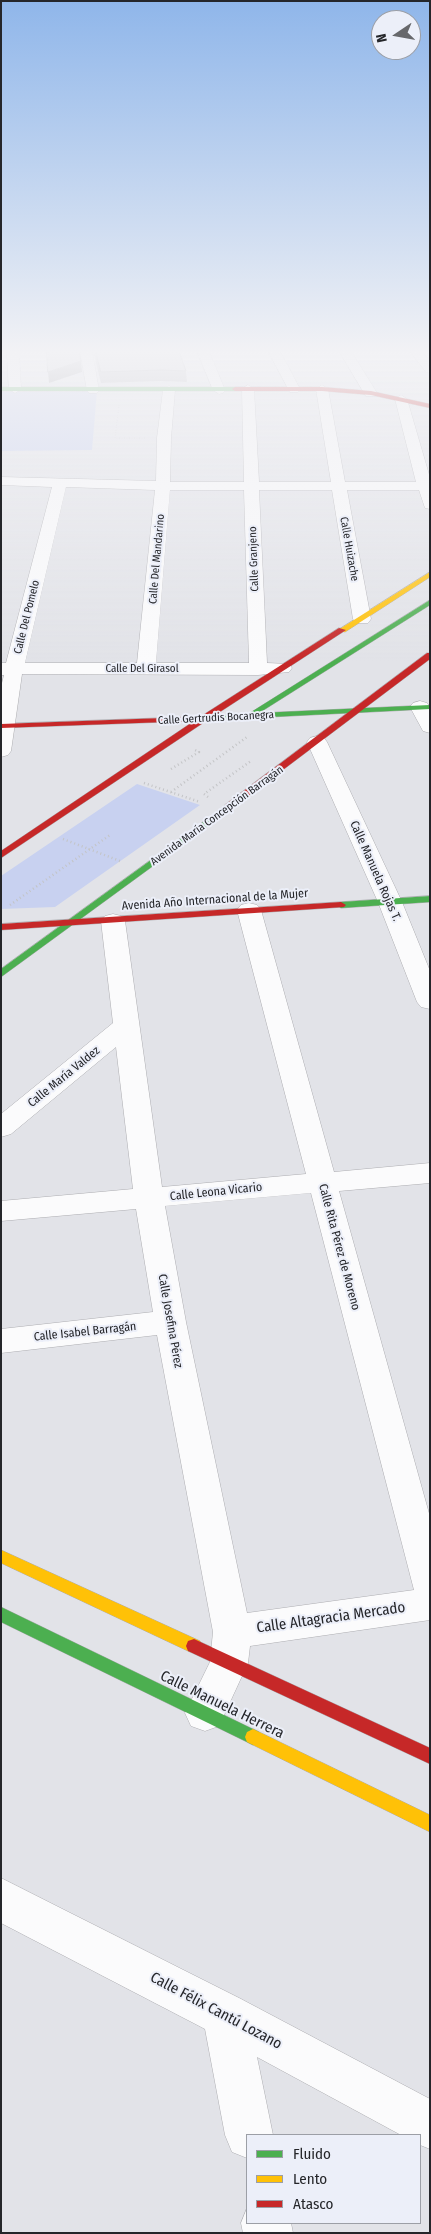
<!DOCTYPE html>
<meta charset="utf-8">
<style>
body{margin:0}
#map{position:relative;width:431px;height:2234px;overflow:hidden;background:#e2e3e8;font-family:"Fira Sans Condensed",sans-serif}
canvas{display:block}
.frame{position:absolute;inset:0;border:2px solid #25262a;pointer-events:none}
.legend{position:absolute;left:246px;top:2134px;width:175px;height:90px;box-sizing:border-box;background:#eceff9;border:1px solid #9c9fa6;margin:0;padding:6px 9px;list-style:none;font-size:15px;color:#25262a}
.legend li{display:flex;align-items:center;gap:10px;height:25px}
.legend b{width:25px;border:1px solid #9c9fa6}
.north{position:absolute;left:371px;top:10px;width:50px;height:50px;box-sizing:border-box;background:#eceff9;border:1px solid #9c9fa6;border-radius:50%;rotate:258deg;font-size:14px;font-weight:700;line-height:20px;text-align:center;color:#25262a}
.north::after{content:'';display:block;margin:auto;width:18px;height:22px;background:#67686c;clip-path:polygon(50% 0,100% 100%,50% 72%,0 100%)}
</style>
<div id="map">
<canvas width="431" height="2234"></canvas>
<div class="frame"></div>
<ul class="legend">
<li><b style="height:6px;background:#4caf50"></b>Fluido</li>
<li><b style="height:6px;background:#ffc107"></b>Lento</li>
<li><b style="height:6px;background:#c62828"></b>Atasco</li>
</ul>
<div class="north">N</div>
</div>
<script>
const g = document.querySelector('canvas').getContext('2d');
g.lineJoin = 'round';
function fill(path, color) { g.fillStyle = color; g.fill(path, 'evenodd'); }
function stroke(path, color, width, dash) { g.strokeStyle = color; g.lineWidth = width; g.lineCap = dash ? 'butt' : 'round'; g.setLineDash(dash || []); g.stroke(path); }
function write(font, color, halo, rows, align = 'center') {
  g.font = font + ' "Fira Sans Condensed",sans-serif'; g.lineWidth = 4; g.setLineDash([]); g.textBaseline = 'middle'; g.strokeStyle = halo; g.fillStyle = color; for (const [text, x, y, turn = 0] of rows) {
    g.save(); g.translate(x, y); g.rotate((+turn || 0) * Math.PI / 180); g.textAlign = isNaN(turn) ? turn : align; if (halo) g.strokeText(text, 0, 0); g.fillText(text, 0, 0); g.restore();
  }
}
fill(new Path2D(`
 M 97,391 L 92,450 L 1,451 L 1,392 Z
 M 137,784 L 200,805 L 55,907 L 1,909 L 1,876 Z`), '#c8d1f0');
const street = new Path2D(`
 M 7,351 L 19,351 L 21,389 L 15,393 L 9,389 Z
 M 80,351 L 92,351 L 99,390 L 97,393 L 89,393 L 87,390 Z
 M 197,351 L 209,351 L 225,390 L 223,393 L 219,394 L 213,390 Z
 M 268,351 L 280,351 L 300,389 L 298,392 L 290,392 Z
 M 339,351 L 351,351 L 377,393 L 376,396 L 366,396 Z
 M 410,351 L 422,351 L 430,361 L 430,373 L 426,372 Z
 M 248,385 L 254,389 L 259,482 L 331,482 L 316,389 L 322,385 L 328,389 L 345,482 L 416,482 L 395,399 L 401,395 L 407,399 L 430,478 L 430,509 L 425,508 L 419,490 L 347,490 L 371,619 L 368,623 L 356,623 L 353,619 L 332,490 L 259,490 L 267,663 L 289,664 L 292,668 L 289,672 L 258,675 L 22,674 L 11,751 L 8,755 L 1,757 L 1,687 L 4,675 L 1,675 L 1,663 L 6,663 L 52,487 L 1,485 L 1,477 L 156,481 L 157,438 L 163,390 L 169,386 L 175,390 L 171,438 L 170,482 L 244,482 L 242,389 ZM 66,487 L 155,490 L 137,663 L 25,663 ZM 170,490 L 244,490 L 249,663 L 156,663 Z
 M 420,701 L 427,703 L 430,707 L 430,733 L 423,731 L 410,707 L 413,703 Z
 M 317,736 L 324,738 L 327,742 L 402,902 L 430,971 L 430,1009 L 421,1007 L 417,1002 L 378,902 L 307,742 L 310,738 Z
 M 249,903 L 257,905 L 261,910 L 334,1172 L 430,1163 L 430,1183 L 339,1191 L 430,1517 L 430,1620 L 250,1646 L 248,1663 L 219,1726 L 205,1731 L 191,1726 L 185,1713 L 210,1662 L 213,1632 L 157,1335 L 1,1353 L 1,1329 L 153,1312 L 136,1209 L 1,1221 L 1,1201 L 133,1189 L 116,1047 L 11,1134 L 1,1137 L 1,1114 L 113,1023 L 101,921 L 105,916 L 113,914 L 121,916 L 125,921 L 162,1187 L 306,1174 L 237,910 L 241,905 ZM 311,1193 L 414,1590 L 247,1613 L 186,1322 L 165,1206 Z
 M 1,1878 L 241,1999 L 430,2099 L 430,2149 L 420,2145 L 420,2135 L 401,2135 L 257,2057 L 273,2135 L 247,2135 L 247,2158 L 232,2152 L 225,2135 L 205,2029 L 1,1923 Z
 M 247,2208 L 247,2223 L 291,2223 L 293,2233 L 243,2233 L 241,2223 Z`);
const fast = new Path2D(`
 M 1,387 L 235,387 L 238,389 L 235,391 L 1,391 Z
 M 430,600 L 430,605 L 259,713 L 430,705 L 430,709 L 191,721 L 187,719 L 191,717 L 248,714 Z
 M 228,804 L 232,807 L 231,809 L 1,977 L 1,969 Z
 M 430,896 L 430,902 L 341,908 L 336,905 L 341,902 Z
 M 1,1607 L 259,1732 L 261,1737 L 259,1742 L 253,1745 L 247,1742 L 1,1622 Z`);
const slow = new Path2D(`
 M 430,572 L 430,577 L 345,632 L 338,630 Z
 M 1,1550 L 200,1641 L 202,1646 L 200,1651 L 194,1653 L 188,1651 L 1,1563 Z
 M 253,1729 L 430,1815 L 430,1832 L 247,1742 L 245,1737 L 247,1732 Z`);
const jam = new Path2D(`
 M 322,387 L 371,391 L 430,404 L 430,408 L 371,395 L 322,391 L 235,391 L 232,389 L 235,387 Z
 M 339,628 L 346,630 L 206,721 L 1,858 L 1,851 L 200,717 Z
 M 427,653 L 430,653 L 430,659 L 231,809 L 225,809 L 225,805 Z
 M 191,717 L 195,719 L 194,721 L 1,728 L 1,724 Z
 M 341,902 L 346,905 L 344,907 L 1,930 L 1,924 Z
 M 194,1639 L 430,1748 L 430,1764 L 188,1651 L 186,1646 L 188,1641 Z`);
stroke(street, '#adadb1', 1);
stroke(fast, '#adadb1', 1);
stroke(slow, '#adadb1', 1);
stroke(jam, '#adadb1', 1);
stroke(new Path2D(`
 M 119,405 L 115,438 L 145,438`), '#c3c4c6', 1, [0.5, 2]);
stroke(new Path2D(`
 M 171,769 L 199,752 L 195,750
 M 144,783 L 200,802
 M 171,792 L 247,737
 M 208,797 L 204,794 L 251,761
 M 63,839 L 120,861
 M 10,905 L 110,835`), '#c3c4c6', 2.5, [1, 3]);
fill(street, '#fbfbfc');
fill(fast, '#4caf50');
fill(slow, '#ffc107');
fill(jam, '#c62828');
fill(new Path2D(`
 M 93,351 L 179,351 L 186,371 L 187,382 L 161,381 L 101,383 Z`), '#afafb3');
fill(new Path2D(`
 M 81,361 L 82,372 L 49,383 L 48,372 Z`), '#8e8f92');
const building = new Path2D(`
 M 47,351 L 79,351 L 81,361 L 48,372 Z
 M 96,351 L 179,351 L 186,371 L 161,370 L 101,372 Z`);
fill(building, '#cbccd0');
stroke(building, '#8e8f92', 1);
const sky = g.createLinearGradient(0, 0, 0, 663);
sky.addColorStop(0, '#8fb6ea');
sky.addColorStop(0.53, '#f2f2f5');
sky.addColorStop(1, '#f2f2f500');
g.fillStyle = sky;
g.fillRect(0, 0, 431, 663);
write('11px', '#25262a', '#eceff9', [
 ["Calle Huizache",349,549,80],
 ["Calle Del Mandarino",157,559,-85],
 ["Calle Granjeno",254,559,-92],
 ["Calle Del Pomelo",27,617,-76],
 ["Calle Del Girasol",142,669],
 ["Calle Gertrudis Bocanegra",216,718,-3],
 ["Avenida María Concepción Barragán",217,816,-36]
]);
write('12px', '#25262a', '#eceff9', [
 ["Calle Manuela Rojas T.",375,871,66],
 ["Avenida Año Internacional de la Mujer",215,900,-4],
 ["Calle María Valdez",64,1077,-39],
 ["Calle Leona Vicario",216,1192,-6],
 ["Calle Rita Pérez de Moreno",339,1247,75],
 ["Calle Josefina Pérez",170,1321,80],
 ["Calle Isabel Barragán",85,1332,-6]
]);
write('15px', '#25262a', '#eceff9', [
 ["Calle Altagracia Mercado",331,1618,-8],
 ["Calle Manuela Herrera",222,1705,26],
 ["Calle Félix Cantú Lozano",216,2011,28]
]);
</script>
